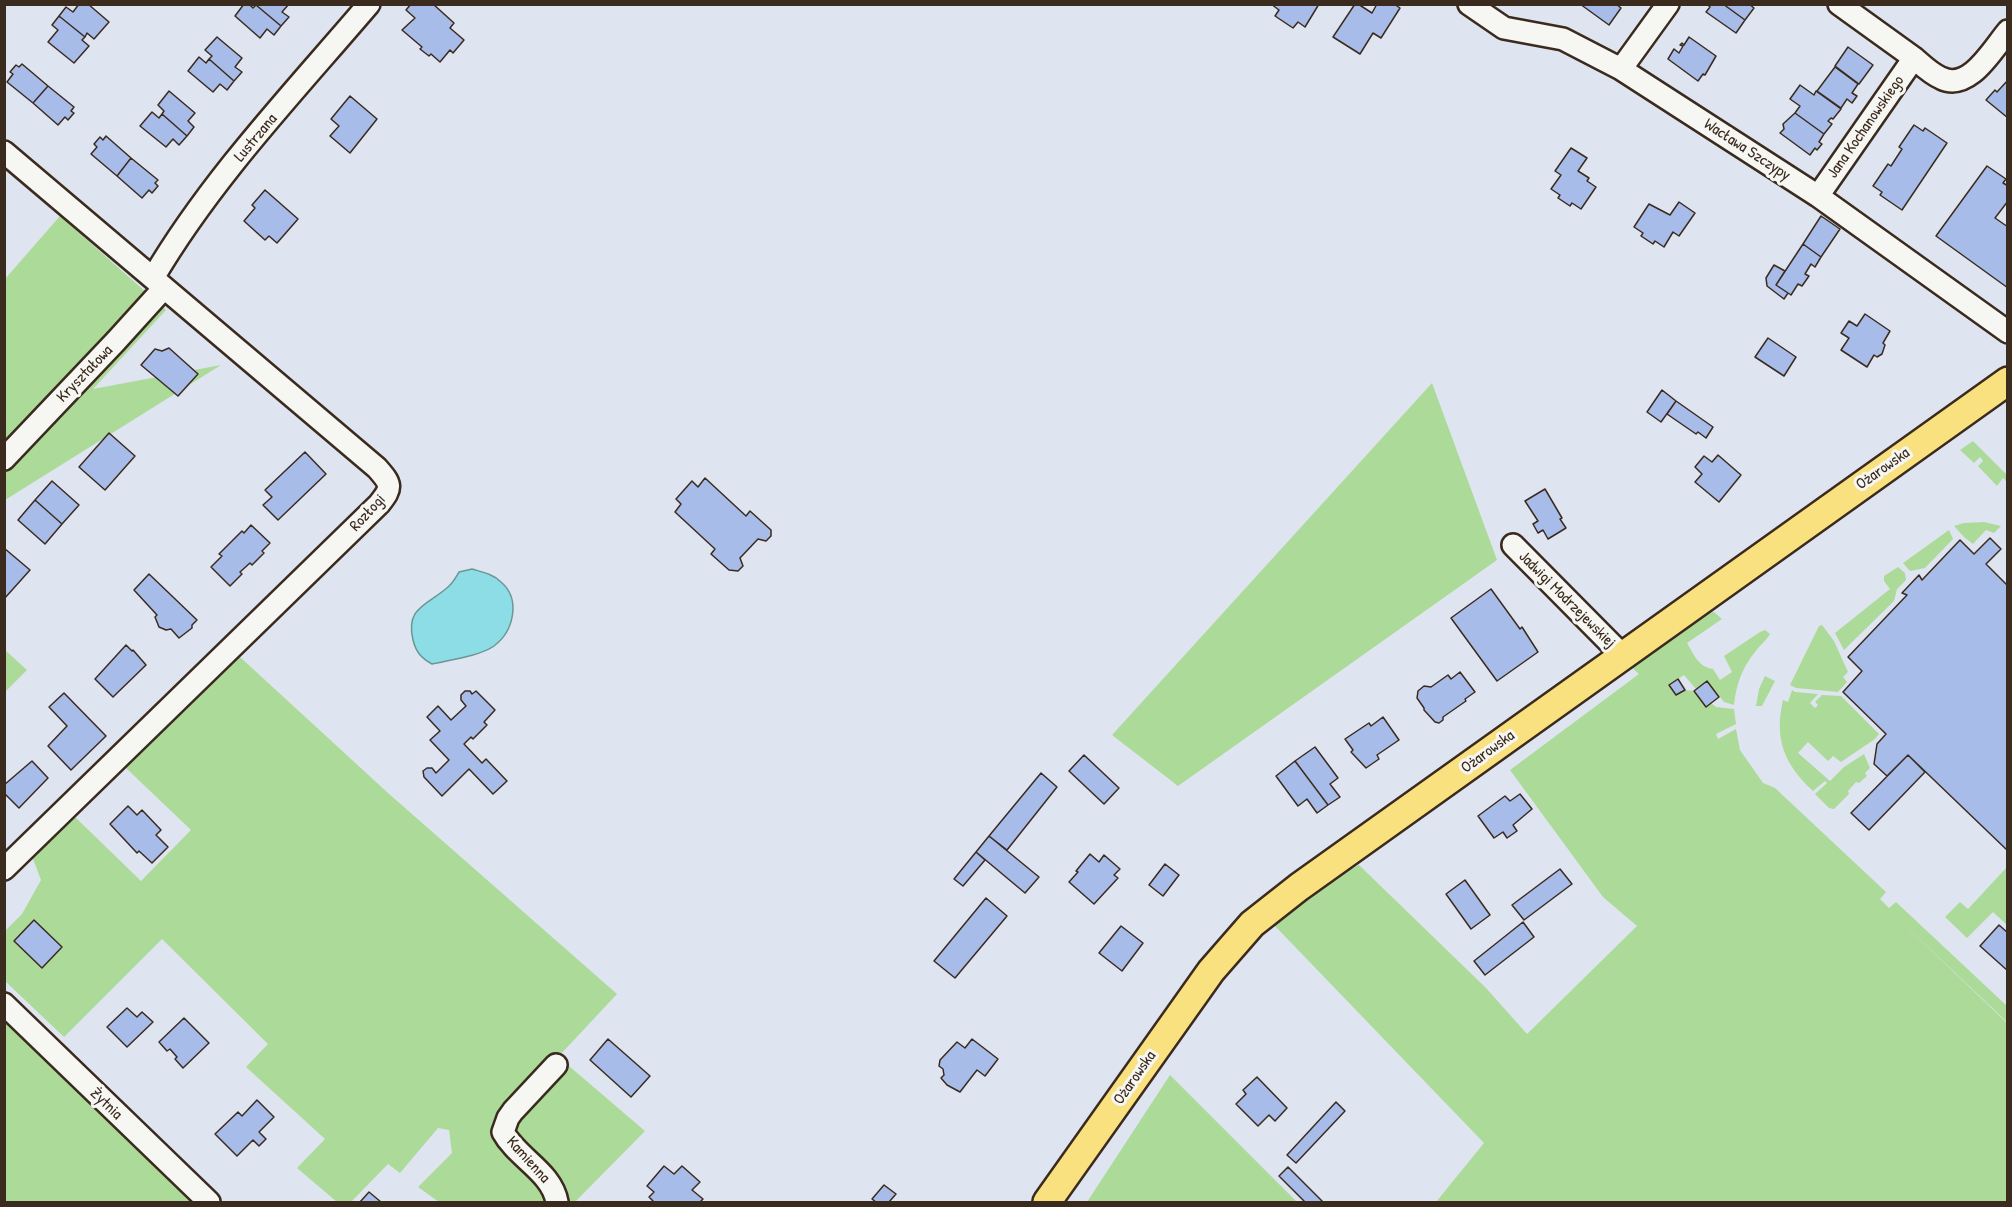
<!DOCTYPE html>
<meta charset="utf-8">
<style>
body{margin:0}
#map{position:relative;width:2012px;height:1207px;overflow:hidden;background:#dfe5f0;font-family:"Patrick Hand",sans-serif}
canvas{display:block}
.frame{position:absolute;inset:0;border:6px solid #3b2a1e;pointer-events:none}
</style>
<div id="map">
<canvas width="2012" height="1207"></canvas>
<div class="frame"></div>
</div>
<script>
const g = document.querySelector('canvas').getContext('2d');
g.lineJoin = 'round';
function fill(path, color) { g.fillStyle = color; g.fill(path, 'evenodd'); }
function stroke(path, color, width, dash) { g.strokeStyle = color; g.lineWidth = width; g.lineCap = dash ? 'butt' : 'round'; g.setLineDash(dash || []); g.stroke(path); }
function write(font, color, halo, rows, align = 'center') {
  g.font = font + ' "Patrick Hand",sans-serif'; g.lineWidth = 6; g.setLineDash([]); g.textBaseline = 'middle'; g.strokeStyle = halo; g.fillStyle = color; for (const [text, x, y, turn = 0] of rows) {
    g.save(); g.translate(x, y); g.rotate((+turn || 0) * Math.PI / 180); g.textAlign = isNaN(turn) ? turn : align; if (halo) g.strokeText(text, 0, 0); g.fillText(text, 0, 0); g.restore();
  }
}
fill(new Path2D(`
 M 60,216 L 166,310 L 93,389 L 221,365 L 5,500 L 5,279 Z
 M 1432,383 L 1497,560 L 1178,786 L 1112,735 Z
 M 1973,441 L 2007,475 L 2007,482 L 2003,478 L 1997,486 L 1978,466 L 1983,461 L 1980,457 L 1974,463 L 1960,450 Z
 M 1984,522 L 2001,526 L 1994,533 L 1986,530 L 1973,544 L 1964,537 L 1954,526 L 1964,523 Z
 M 1949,530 L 1953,539 L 1925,568 L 1910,571 L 1903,563 Z
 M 1898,567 L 1905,573 L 1906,580 L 1897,589 L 1894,601 L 1844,650 L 1835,633 L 1890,589 L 1884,581 L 1884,576 Z
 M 1714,612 L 1722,619 L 1687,643 C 1694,654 1698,667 1713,669 L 1720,680 L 1732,672 L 1724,656 L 1760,632 L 1765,630 L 1770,634 C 1766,641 1760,645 1755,652 C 1742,668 1736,685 1734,705 L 1724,702 L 1707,681 L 1696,689 L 1684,675 L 1669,685 L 1676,695 L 1685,690 L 1694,691 L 1706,707 L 1711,703 L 1716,707 L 1734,709 L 1736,724 L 1716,734 L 1718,739 L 1736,729 L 1740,750 L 1763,783 L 1775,788 L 1886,892 L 1880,899 L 1889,908 L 1896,902 L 2007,1006 L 2007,1022 L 1891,912 L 2007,1023 L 2007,1202 L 1436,1202 L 1484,1143 L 1274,925 L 1331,880 L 1359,865 L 1486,988 L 1527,1034 L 1637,926 L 1603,897 L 1510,770 L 1639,674 L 1629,665 L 1700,613 Z
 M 1822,625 L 1834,641 L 1848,672 L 1843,677 L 1847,682 L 1838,692 L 1796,688 L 1790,685 L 1819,626 Z
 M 5,650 L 27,670 L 5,692 Z
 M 240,657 L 388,793 L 617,994 L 559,1056 L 505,1108 L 495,1120 L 495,1133 L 544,1190 L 545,1202 L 439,1202 L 418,1187 L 452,1153 L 449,1130 L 438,1128 L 400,1173 L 388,1164 L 351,1202 L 337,1202 L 297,1168 L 325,1139 L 246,1067 L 268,1044 L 162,939 L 64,1037 L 5,981 L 4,932 L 22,914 L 41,880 L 32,856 L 74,816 L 141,881 L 191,830 L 126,768 Z
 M 1765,676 L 1775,681 L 1762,706 L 1756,706 L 1759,689 Z
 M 1792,690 L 1795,692 L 1818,694 L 1810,703 L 1815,708 L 1818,705 L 1815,702 L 1822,695 L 1841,696 L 1879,734 L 1875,739 L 1841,762 L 1833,756 L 1828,761 L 1808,742 L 1798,753 L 1830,781 L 1844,767 L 1864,754 L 1870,768 L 1865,773 L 1867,776 L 1859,783 L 1856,782 L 1848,791 L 1849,794 L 1834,809 L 1829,808 L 1815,794 L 1827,783 L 1825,781 L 1813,791 C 1784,764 1774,739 1783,700 L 1788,702 Z
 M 2007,867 L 2007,925 L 1993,912 L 1967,938 L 1945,917 L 1960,902 L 1968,909 Z
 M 4,1020 L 46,1054 L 191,1202 L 5,1202 Z
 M 569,1066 L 645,1131 L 575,1202 L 566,1202 L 534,1161 L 513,1128 L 549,1080 Z
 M 1170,1075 L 1297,1202 L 1087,1202 Z`), '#acda98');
const water = new Path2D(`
 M 472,569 C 482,572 493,574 501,582 C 521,599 514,631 494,646 C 480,656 449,660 432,664 C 421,658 416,652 413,640 C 405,607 428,605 448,587 C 453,583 456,577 459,572 Z`);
fill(water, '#8cdde5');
stroke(water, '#6c9595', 1.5);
const building = new Path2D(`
 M 79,4 L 88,4 L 109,22 L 94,39 L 87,33 L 85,37 L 59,16 L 66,7 L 73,12 Z
 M 244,4 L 249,4 L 253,8 L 256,5 L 281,26 L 274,35 L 267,29 L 260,38 L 235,16 Z
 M 289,4 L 282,12 L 289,17 L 281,26 L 256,5 Z
 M 411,4 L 433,4 L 454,23 L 450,28 L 464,40 L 453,53 L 450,50 L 440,62 L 431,54 L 429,56 L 420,49 L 422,47 L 402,30 L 415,18 L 406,10 Z
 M 1271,4 L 1319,4 L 1305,27 L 1298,22 L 1293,28 L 1275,16 L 1279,10 Z
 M 1355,4 L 1358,4 L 1372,13 L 1377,4 L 1394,4 L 1400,8 L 1381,38 L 1373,33 L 1360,54 L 1333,37 Z
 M 1580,4 L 1616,4 L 1621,8 L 1609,25 Z
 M 1707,4 L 1723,4 L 1745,20 L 1736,33 L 1706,12 L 1710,7 Z
 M 1723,4 L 1749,4 L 1754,8 L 1745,20 Z
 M 59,16 L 85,37 L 82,40 L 89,46 L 74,63 L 48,42 L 58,30 L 52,25 Z
 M 217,37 L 242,58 L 235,67 L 242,72 L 234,81 L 209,59 L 212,56 L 205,50 Z
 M 1689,37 L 1716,56 L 1705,75 L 1703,74 L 1698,81 L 1668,59 L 1674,49 L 1679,53 L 1683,46 L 1680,45 L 1682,43 L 1684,45 Z
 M 1848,47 L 1873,65 L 1859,84 L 1835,66 Z
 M 199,57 L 206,63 L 209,59 L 234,81 L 227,90 L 220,84 L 213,92 L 188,71 Z
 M 22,64 L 48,86 L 33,103 L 7,82 L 13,74 L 10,72 L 16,65 L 19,67 Z
 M 1835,67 L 1858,84 L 1852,93 L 1857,96 L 1852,103 L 1847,99 L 1841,108 L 1817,91 Z
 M 2008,80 L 2008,118 L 1986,100 L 1995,90 L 1997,92 Z
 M 1800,85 L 1814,95 L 1816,91 L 1841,109 L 1833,119 L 1831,118 L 1828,121 L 1832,124 L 1824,134 L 1795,113 L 1800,106 L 1790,99 Z
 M 48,86 L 74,107 L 71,111 L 74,113 L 68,120 L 65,117 L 58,125 L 33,103 Z
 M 169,91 L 195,113 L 188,121 L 194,127 L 187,136 L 162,114 L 164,111 L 158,105 Z
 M 350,96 L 377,119 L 350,153 L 330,136 L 339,126 L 331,119 Z
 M 152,112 L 159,118 L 162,114 L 187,136 L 179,145 L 173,139 L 166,147 L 140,126 Z
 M 1795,113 L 1824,134 L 1819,142 L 1822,144 L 1817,150 L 1815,148 L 1810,155 L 1780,133 L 1784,129 L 1783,124 Z
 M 1914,125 L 1923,131 L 1925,128 L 1947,143 L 1902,210 L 1880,195 L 1882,192 L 1873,186 L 1888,164 L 1891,166 L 1902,149 L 1899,147 Z
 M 106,136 L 131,158 L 117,176 L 91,154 L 97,147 L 94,144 L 100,137 L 103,140 Z
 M 1571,148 L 1587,158 L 1578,171 L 1589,178 L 1587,181 L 1596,187 L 1581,209 L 1572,203 L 1570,206 L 1558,198 L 1560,195 L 1551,189 L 1561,175 L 1555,171 Z
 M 131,158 L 158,180 L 155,183 L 158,186 L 152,193 L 149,190 L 142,198 L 117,176 Z
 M 1987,166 L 2006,179 L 2003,183 L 2008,186 L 2008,201 L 1995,218 L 2008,227 L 2008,288 L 1936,236 Z
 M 265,190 L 298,219 L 277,243 L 269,236 L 265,240 L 244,221 L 255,208 L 252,205 Z
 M 1679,202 L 1695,213 L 1679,236 L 1673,232 L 1664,247 L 1655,241 L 1653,244 L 1641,236 L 1643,233 L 1634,227 L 1649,204 L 1670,215 Z
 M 1821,216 L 1840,229 L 1821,257 L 1803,244 Z
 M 1803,244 L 1821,257 L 1815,267 L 1811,264 L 1805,274 L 1809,276 L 1802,286 L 1798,284 L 1791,295 L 1776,285 Z
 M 1774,265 L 1785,271 L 1776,285 L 1788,293 L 1784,299 L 1767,286 L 1766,278 Z
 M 1865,314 L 1890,331 L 1883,343 L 1885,345 L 1882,354 L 1877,357 L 1874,355 L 1867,367 L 1841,350 L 1849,338 L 1841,333 L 1849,321 L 1857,326 Z
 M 1768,338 L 1796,357 L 1784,376 L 1755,357 Z
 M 169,348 L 198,374 L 178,396 L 141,365 L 155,349 L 162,351 Z
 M 1662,390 L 1676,401 L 1661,422 L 1647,412 Z
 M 1676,401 L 1713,427 L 1706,438 L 1698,432 L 1696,434 L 1667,414 Z
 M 109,433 L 135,456 L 105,490 L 79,467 Z
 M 305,452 L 326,474 L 278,520 L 263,505 L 272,497 L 265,490 Z
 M 1718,455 L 1741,475 L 1719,502 L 1695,482 L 1702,474 L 1695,467 L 1704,456 L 1712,462 Z
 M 705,478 L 746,516 L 750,511 L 771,530 L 771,536 L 766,541 L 758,539 L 740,558 L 743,566 L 738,571 L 729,570 L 711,554 L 715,549 L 675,512 L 681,504 L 676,499 L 692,481 L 698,487 Z
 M 52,481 L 79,505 L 62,524 L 35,500 Z
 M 1545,489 L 1562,518 L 1560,519 L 1566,528 L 1548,539 L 1543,530 L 1538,533 L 1533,524 L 1538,521 L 1525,501 Z
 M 35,500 L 62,524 L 45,544 L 18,520 Z
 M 251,525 L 270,543 L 262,551 L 264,553 L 252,565 L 250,563 L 240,572 L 242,574 L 230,586 L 211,567 L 222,556 L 219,554 L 242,531 L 244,533 Z
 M 1990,538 L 2001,549 L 1986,564 L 2008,586 L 2008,851 L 1908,755 L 1887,776 L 1874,764 L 1877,744 L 1886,734 L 1843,692 L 1862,671 L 1848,657 L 1907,595 L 1902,593 L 1919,575 L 1922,580 L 1960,540 L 1974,554 Z
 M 4,548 L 30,570 L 4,599 Z
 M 149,574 L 197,620 L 192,625 L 192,628 L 179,638 L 171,629 L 166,630 L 159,627 L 155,617 L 157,615 L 134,590 Z
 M 1491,589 L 1520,629 L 1522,627 L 1538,652 L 1497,681 L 1451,618 Z
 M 126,645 L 132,651 L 133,650 L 146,665 L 113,697 L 95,679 Z
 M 1460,672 L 1475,692 L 1465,699 L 1466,701 L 1443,717 L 1443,720 L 1439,723 L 1435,722 L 1424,710 L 1424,708 L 1417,698 L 1418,691 L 1424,686 L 1431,687 L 1448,675 L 1451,679 Z
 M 1678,679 L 1685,690 L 1676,695 L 1669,685 Z
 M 1707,681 L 1719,697 L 1706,707 L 1694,691 Z
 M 465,691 L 470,691 L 472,694 L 476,691 L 495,710 L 484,722 L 487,725 L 473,739 L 471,737 L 464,744 L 482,763 L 486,759 L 507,781 L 493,794 L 469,769 L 442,796 L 424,777 L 423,771 L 427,768 L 432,768 L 436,773 L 449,760 L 430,740 L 440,731 L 427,717 L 438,706 L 451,720 L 466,706 L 461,700 L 461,695 Z
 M 64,693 L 106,736 L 71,770 L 48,746 L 67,726 L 49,707 Z
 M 1383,717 L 1399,740 L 1377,755 L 1379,759 L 1366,768 L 1351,752 L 1353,750 L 1345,739 L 1369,723 L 1371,726 Z
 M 1315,747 L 1338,778 L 1330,784 L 1340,797 L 1328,805 L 1295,761 Z
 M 1084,755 L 1119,788 L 1104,804 L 1069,771 Z
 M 1908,755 L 1925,772 L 1869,830 L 1851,813 Z
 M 32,761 L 48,778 L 19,808 L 4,793 L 4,785 Z
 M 1295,761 L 1328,805 L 1317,813 L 1307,799 L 1298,806 L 1276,776 Z
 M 1041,773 L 1057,787 L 1007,850 L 989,836 Z
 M 1520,794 L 1532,809 L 1513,825 L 1517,831 L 1507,838 L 1503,832 L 1494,838 L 1478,816 L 1505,796 L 1510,801 Z
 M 128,806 L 137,815 L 142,810 L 161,830 L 156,835 L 168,847 L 152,863 L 139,851 L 137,853 L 110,824 Z
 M 989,836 L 1039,877 L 1025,893 L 976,852 Z
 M 976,852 L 985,860 L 963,886 L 954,879 Z
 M 1090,854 L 1099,862 L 1104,855 L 1120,869 L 1114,875 L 1118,878 L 1094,904 L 1069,882 L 1078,872 L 1076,871 Z
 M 1165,864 L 1179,875 L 1163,896 L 1149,885 Z
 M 1560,869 L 1572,884 L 1524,920 L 1512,905 Z
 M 1465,880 L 1490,915 L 1471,929 L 1446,894 Z
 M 986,898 L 1007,916 L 955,978 L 934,961 Z
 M 34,920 L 62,947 L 42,968 L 14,941 Z
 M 1523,922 L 1534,937 L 1485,975 L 1474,961 Z
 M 1999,925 L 2008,933 L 2008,971 L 1980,946 Z
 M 1121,926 L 1143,943 L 1122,971 L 1099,953 Z
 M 127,1008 L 137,1017 L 142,1012 L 153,1022 L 127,1047 L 107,1027 Z
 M 184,1018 L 209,1043 L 183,1068 L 175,1059 L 177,1057 L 170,1049 L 167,1051 L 159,1042 Z
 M 608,1039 L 650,1076 L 631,1097 L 590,1060 Z
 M 972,1039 L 998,1059 L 985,1076 L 977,1070 L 960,1092 L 947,1085 L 941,1078 L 944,1075 L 943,1069 L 939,1066 L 940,1060 L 957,1042 L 965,1048 Z
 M 1257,1077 L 1287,1108 L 1275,1121 L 1269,1115 L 1258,1126 L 1236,1104 L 1246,1094 L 1243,1090 Z
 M 257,1100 L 274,1117 L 259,1132 L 266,1139 L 259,1146 L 253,1140 L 237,1156 L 215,1134 L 238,1112 L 242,1116 Z
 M 1336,1102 L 1345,1111 L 1296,1163 L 1287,1155 Z
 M 664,1166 L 674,1174 L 682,1166 L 700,1182 L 692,1190 L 703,1199 L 700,1202 L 654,1202 L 649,1197 L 654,1192 L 647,1186 Z
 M 1288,1167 L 1323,1202 L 1305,1202 L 1279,1176 Z
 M 884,1185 L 896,1194 L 889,1202 L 876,1202 L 872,1199 Z
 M 369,1192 L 381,1202 L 360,1202 Z`);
fill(building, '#a8bcea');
stroke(building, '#3b2a1e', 1.5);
const minor = new Path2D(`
 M 1469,4 L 1504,28 L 1563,39 L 1621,69 L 1818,196 L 2008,332
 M 1839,4 L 1914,58
 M 1621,69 L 1668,4
 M 4,152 L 377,468 C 391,484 393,487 379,504 L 4,869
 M 1818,196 L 1914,58 C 1922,65 1931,74 1941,78 C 1969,92 1992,50 2008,31
 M 153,278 C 211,179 294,92 369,4
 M 4,459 L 116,341 L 164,288
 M 1513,545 L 1622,655
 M 4,1004 L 209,1202
 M 556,1065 L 513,1111 L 508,1118 L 503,1132 C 517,1158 552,1172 557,1202`);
const major = new Path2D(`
 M 1047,1202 L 1211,971 L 1252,924 L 1299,887 L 2008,381`);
stroke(minor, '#3b2a1e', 26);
stroke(major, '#3b2a1e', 32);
stroke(minor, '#f6f6f2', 21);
stroke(major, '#fae180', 27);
write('16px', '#3b2a1e', '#f6f6f2', [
 ["Jana Kochanowskiego",1866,127,-55],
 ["Lustrzana",256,138,-50],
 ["Wacława Szczypy",1747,150,33],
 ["Kryształowa",85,374,-46],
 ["Ożarowska",1883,469,-35],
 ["Rozłogi",368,513,-47],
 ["Jadwigi Modrzejewskiej",1567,600,45],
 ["Ożarowska",1488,752,-36],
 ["Ożarowska",1135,1078,-55],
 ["Żytnia",106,1104,44],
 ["Kamienna",528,1160,48]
]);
</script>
